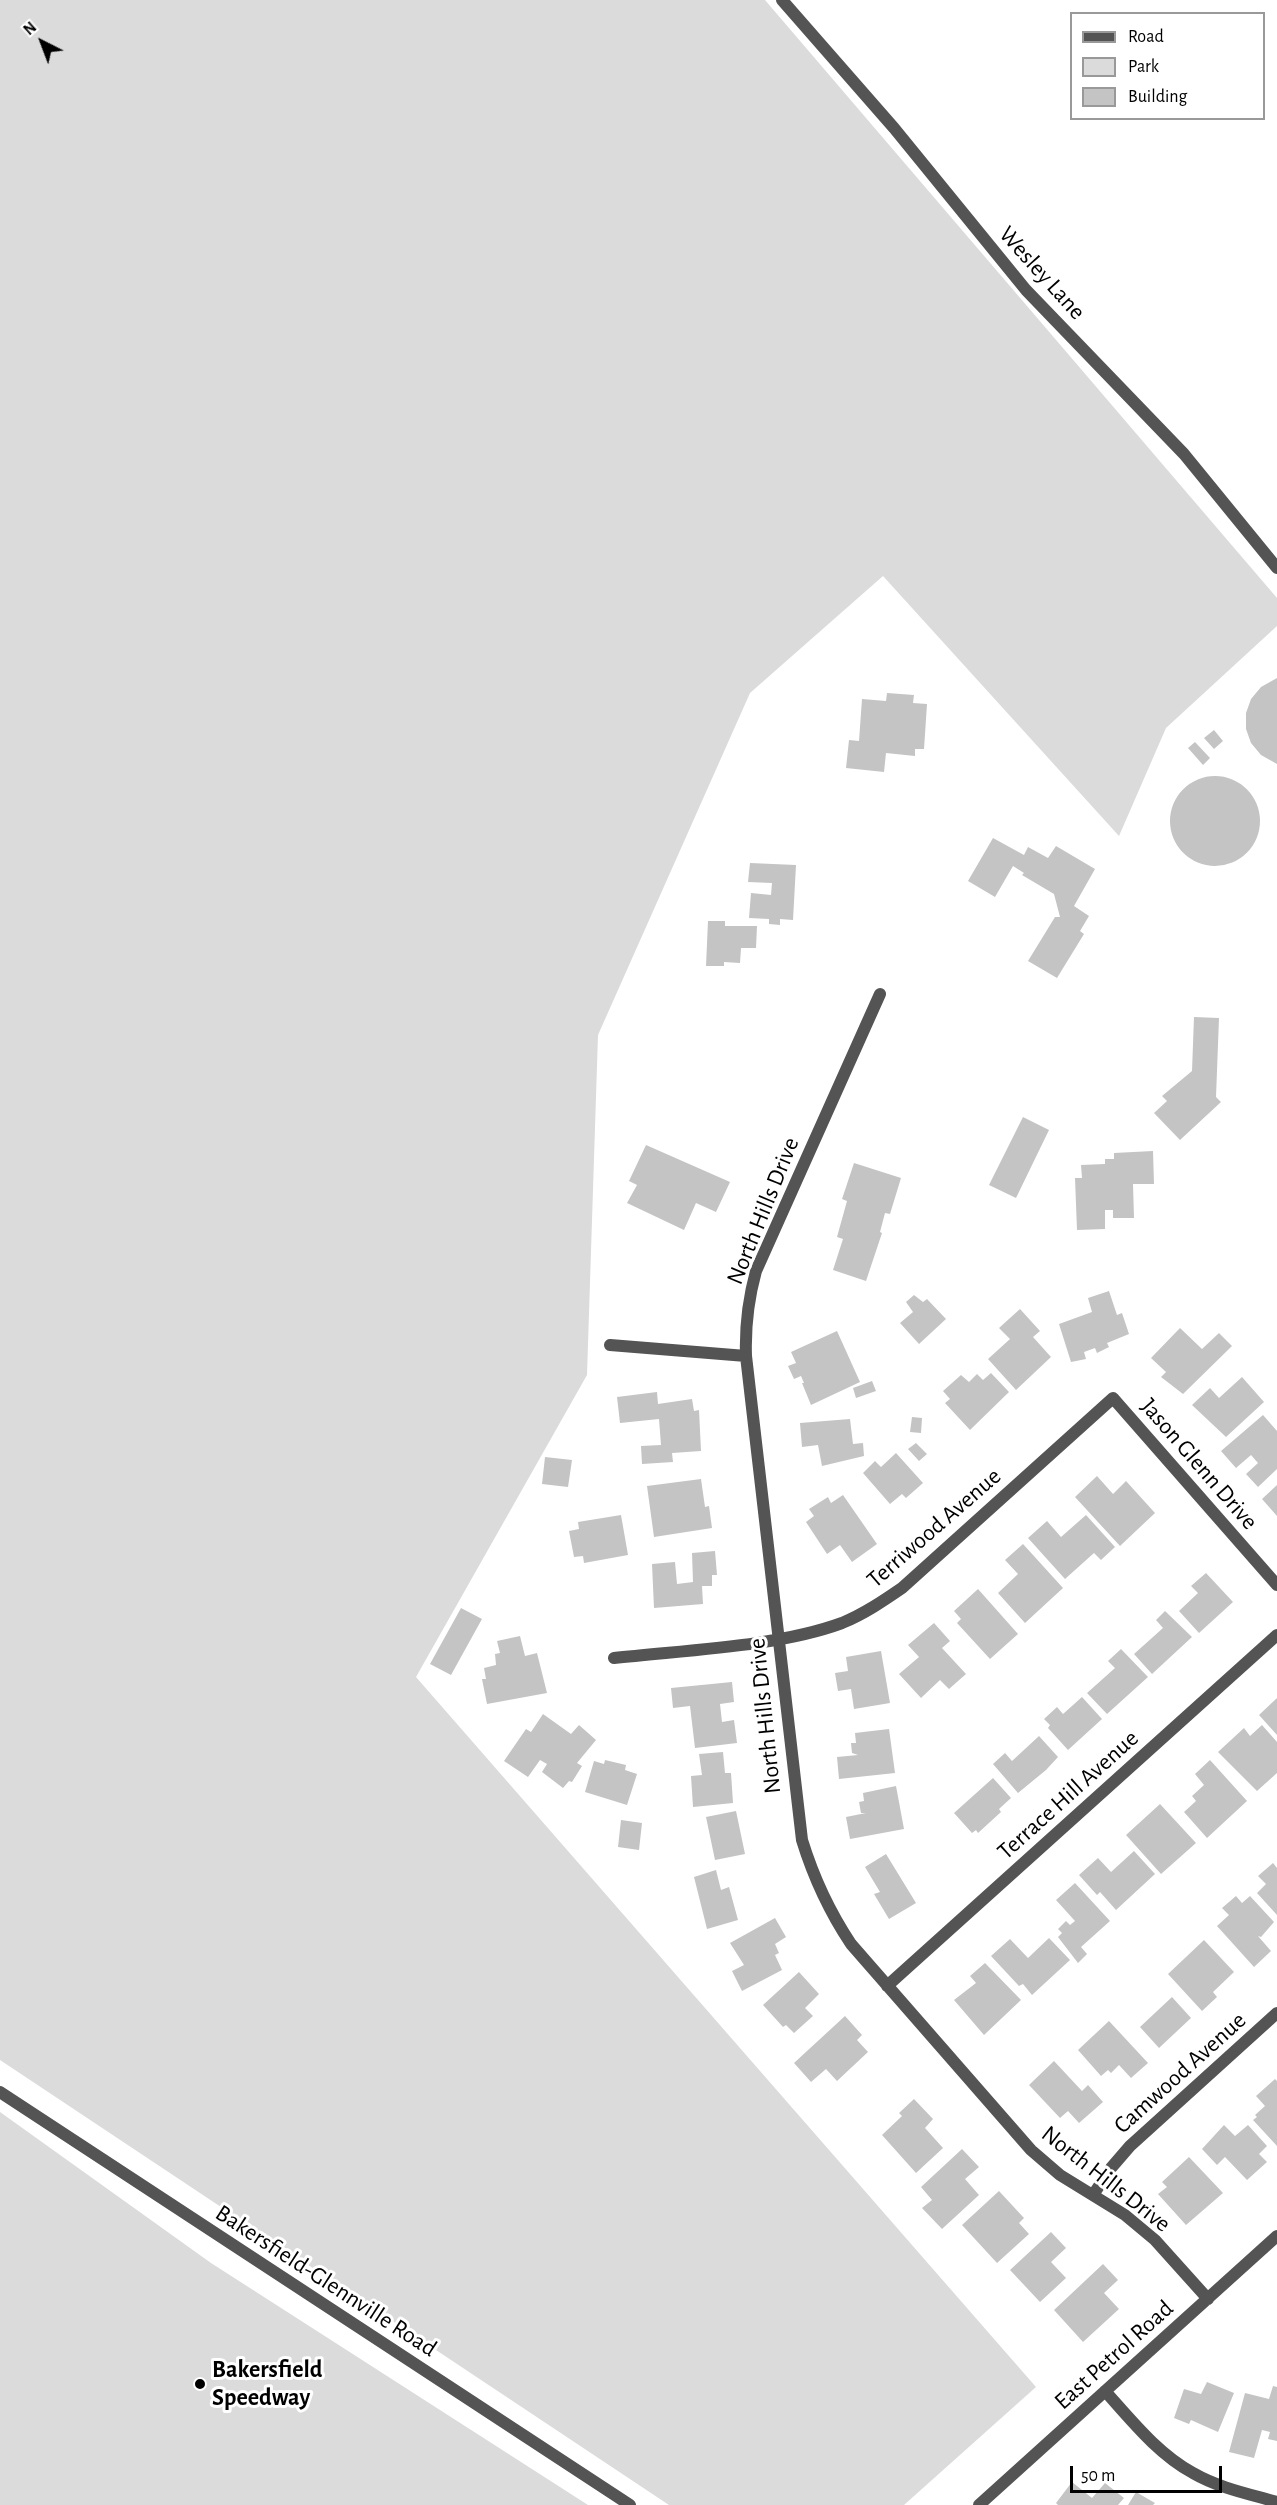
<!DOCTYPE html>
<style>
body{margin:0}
#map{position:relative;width:1277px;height:2505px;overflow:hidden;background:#fff;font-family:"Alegreya Sans",sans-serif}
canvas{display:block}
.legend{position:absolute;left:1070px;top:12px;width:195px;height:108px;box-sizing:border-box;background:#fff;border:2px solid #999;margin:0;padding:8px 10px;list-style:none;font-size:18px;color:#000}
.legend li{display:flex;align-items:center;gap:12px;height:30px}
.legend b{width:30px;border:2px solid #999}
.north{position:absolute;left:12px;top:12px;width:60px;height:60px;-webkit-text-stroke:4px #fff;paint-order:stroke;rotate:318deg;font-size:16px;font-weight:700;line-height:24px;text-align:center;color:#000}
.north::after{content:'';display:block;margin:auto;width:21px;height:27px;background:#000;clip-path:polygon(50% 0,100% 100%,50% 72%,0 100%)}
.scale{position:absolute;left:1070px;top:2466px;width:152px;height:27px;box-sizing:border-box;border:3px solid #000;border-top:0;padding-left:8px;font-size:18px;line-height:21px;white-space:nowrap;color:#000;-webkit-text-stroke:4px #fff;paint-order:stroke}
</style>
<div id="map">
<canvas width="1277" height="2505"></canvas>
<ul class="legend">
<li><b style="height:8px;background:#545454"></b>Road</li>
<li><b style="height:16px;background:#dbdbdb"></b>Park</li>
<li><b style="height:16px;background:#c4c4c4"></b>Building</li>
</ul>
<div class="north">N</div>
<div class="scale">50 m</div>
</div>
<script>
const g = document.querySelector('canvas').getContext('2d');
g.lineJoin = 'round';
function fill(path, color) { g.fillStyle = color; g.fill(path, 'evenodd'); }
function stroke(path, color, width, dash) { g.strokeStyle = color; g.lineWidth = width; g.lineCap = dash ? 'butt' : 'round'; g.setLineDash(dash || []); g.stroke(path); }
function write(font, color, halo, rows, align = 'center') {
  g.font = font + ' "Alegreya Sans",sans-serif'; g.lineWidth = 6; g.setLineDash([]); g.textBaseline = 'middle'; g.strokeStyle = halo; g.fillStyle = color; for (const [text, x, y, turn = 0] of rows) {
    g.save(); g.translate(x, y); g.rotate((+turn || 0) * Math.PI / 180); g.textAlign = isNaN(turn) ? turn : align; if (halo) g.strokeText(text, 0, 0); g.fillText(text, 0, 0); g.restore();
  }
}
fill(new Path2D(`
 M 0,0 L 765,0 L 1277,598 L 1277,626 L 1166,728 L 1119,836 L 883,576 L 750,693 L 598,1035 L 587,1375 L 416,1677 L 1036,2387 L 904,2505 L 669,2505 L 0,2060 Z
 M 0,2112 L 211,2263 L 588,2505 L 0,2505 Z`), '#dbdbdb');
fill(new Path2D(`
 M 1277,678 L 1277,764 L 1261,755 L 1251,743 L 1246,729 L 1246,713 L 1251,699 L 1261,687 Z
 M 887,693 L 914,695 L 913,703 L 927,704 L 924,749 L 915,749 L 915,756 L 886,753 L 884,772 L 846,768 L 849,740 L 859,741 L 862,699 L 886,701 Z
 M 1214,730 L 1223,741 L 1214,749 L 1204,738 Z
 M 1195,742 L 1210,758 L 1203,765 L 1188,748 Z
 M1170 821a45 45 0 1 1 90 0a45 45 0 1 1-90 0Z
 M 993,838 L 1024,855 L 1028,847 L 1048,858 L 1056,846 L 1095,869 L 1074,906 L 1068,902 L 1089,916 L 1080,931 L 1084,934 L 1057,978 L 1028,961 L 1055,917 L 1060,917 L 1054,894 L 1022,875 L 1024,873 L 1013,866 L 995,897 L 968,881 Z
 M 750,863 L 796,865 L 793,920 L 780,919 L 780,925 L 769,924 L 769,919 L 749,918 L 751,893 L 771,895 L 772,883 L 748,882 Z
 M 708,921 L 725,921 L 725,926 L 757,926 L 756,948 L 741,948 L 740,963 L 724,962 L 724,966 L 706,966 Z
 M 1194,1017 L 1219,1018 L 1216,1097 L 1221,1102 L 1180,1140 L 1154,1113 L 1167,1101 L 1162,1096 L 1192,1071 Z
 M 1023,1117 L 1049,1130 L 1016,1198 L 989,1185 Z
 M 646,1145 L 730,1182 L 716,1212 L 696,1203 L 684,1230 L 627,1203 L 637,1185 L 629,1181 Z
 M 1153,1151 L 1154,1184 L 1133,1184 L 1134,1218 L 1113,1218 L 1113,1210 L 1105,1210 L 1105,1229 L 1077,1230 L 1075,1178 L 1082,1178 L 1081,1165 L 1105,1164 L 1105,1159 L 1114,1159 L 1114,1153 Z
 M 854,1163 L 901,1178 L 890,1214 L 885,1213 L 880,1232 L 882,1233 L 866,1281 L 833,1270 L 843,1239 L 837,1237 L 847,1201 L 842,1199 Z
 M 1109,1291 L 1117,1315 L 1122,1313 L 1129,1334 L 1107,1343 L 1109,1347 L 1097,1353 L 1095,1348 L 1084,1352 L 1086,1359 L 1071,1362 L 1059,1324 L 1092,1312 L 1088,1298 Z
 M 914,1295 L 923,1302 L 927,1299 L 946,1319 L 919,1344 L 900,1323 L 913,1312 L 906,1302 Z
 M 1020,1309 L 1040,1331 L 1033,1337 L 1051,1357 L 1016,1390 L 988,1359 L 1010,1339 L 999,1328 Z
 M 1180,1328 L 1202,1349 L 1219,1333 L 1232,1346 L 1183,1394 L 1161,1377 L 1166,1372 L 1151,1358 Z
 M 837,1331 L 860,1382 L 811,1405 L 802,1383 L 804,1383 L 801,1376 L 794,1379 L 788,1366 L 796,1363 L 791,1352 Z
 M 991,1373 L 1009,1392 L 970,1430 L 945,1403 L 950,1399 L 943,1391 L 961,1375 L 969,1382 L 977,1374 L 983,1380 Z
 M 1242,1377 L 1264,1402 L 1226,1437 L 1192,1405 L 1210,1388 L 1219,1398 Z
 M 872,1381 L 876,1391 L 856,1398 L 853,1388 Z
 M 657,1392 L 658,1404 L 692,1399 L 694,1411 L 699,1410 L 701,1451 L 672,1453 L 673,1462 L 642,1464 L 641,1446 L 661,1445 L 659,1419 L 620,1423 L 617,1397 Z
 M 1263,1415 L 1277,1431 L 1277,1469 L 1258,1487 L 1246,1474 L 1258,1463 L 1251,1455 L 1236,1468 L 1221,1451 Z
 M 912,1417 L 922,1418 L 921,1433 L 910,1432 Z
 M 850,1419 L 853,1444 L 863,1443 L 864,1456 L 822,1466 L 818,1445 L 802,1447 L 800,1423 Z
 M 916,1443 L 927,1454 L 919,1461 L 908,1449 Z
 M 896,1453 L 923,1483 L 906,1498 L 902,1494 L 890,1504 L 863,1473 L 875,1461 L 881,1467 Z
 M 545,1457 L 572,1460 L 568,1487 L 542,1484 Z
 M 1097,1476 L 1113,1494 L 1126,1481 L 1155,1513 L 1120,1546 L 1075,1497 Z
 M 701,1479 L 705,1507 L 709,1506 L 712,1528 L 654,1537 L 647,1486 Z
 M 1277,1485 L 1277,1516 L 1262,1499 Z
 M 843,1495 L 877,1544 L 852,1562 L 840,1545 L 827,1554 L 806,1522 L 814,1516 L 809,1509 L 828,1497 L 831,1503 Z
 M 621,1515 L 628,1555 L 584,1563 L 583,1556 L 574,1557 L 569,1531 L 579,1529 L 578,1522 Z
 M 1086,1515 L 1115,1547 L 1101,1560 L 1094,1553 L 1065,1579 L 1028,1538 L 1047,1521 L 1061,1537 Z
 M 1023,1544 L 1063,1588 L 1025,1623 L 998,1593 L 1018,1574 L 1005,1560 Z
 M 715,1551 L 717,1575 L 712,1575 L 712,1586 L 702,1586 L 703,1604 L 654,1608 L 652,1564 L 675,1562 L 677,1584 L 693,1582 L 692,1553 Z
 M 1206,1573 L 1233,1602 L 1199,1633 L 1179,1611 L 1198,1593 L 1191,1586 Z
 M 978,1589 L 1018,1634 L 990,1659 L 957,1623 L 961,1619 L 954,1611 Z
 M 461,1608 L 482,1619 L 451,1675 L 430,1664 Z
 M 1165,1611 L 1192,1637 L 1152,1674 L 1134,1654 L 1163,1628 L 1156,1620 Z
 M 934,1623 L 950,1641 L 942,1648 L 966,1674 L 949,1689 L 940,1680 L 921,1698 L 899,1674 L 919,1657 L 908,1645 Z
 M 520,1636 L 525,1656 L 537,1653 L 547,1693 L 487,1704 L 482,1679 L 486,1679 L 484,1668 L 496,1665 L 495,1654 L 500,1653 L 497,1641 Z
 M 1121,1649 L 1148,1677 L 1107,1714 L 1087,1693 L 1115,1668 L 1108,1661 Z
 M 881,1651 L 890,1703 L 854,1709 L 851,1689 L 838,1691 L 835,1673 L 848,1671 L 846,1657 Z
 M 732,1682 L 734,1702 L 720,1704 L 722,1722 L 734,1720 L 737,1743 L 695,1748 L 690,1706 L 673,1708 L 671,1688 Z
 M 1082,1697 L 1102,1719 L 1068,1750 L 1048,1728 L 1050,1725 L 1044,1719 L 1057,1707 L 1063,1714 Z
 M 1277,1698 L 1277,1735 L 1259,1715 Z
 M 543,1714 L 571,1734 L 579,1725 L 596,1740 L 577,1763 L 582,1766 L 572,1782 L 569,1781 L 563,1788 L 542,1772 L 547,1764 L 540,1760 L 528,1777 L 504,1761 L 526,1729 L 531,1732 Z
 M 1262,1725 L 1277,1742 L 1277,1773 L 1257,1791 L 1218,1752 L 1244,1728 L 1250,1736 Z
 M 889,1729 L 895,1773 L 839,1779 L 837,1757 L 858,1755 L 852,1753 L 851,1743 L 856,1743 L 855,1733 Z
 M 1039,1736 L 1058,1757 L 1046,1770 L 1018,1793 L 993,1764 L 1005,1753 L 1012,1761 Z
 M 723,1752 L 725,1773 L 731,1773 L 733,1803 L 693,1807 L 691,1776 L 702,1775 L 699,1754 Z
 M 605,1760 L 626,1765 L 625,1770 L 637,1774 L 627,1805 L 585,1792 L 594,1761 L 604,1764 Z
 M 1210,1760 L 1247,1801 L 1207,1838 L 1184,1812 L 1196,1801 L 1192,1796 L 1204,1785 L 1195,1774 Z
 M 993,1778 L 1011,1798 L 999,1809 L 1001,1812 L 978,1833 L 976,1830 L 972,1833 L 954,1813 Z
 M 896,1786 L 904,1829 L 850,1839 L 846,1817 L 866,1813 L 861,1813 L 859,1802 L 864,1801 L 863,1793 Z
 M 1160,1804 L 1196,1843 L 1161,1874 L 1126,1835 Z
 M 736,1811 L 745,1854 L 715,1860 L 706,1817 Z
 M 621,1820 L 642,1823 L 639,1850 L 618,1847 Z
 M 1134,1851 L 1155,1874 L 1116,1910 L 1100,1892 L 1097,1895 L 1079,1875 L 1098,1858 L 1111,1872 Z
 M 886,1854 L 916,1903 L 889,1919 L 874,1894 L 880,1892 L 865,1867 Z
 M 1273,1863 L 1277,1868 L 1277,1915 L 1257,1893 L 1266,1884 L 1258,1876 Z
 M 716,1870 L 721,1890 L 729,1887 L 738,1920 L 707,1929 L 694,1877 Z
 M 1075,1883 L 1110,1921 L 1081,1947 L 1087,1954 L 1078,1963 L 1058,1937 L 1062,1933 L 1058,1929 L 1066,1921 L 1070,1925 L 1075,1921 L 1056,1900 Z
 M 1236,1896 L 1242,1903 L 1250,1896 L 1274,1922 L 1261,1937 L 1258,1936 L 1271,1951 L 1254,1967 L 1217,1926 L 1229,1915 L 1222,1908 Z
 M 775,1918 L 786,1937 L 775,1944 L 779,1953 L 775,1955 L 782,1970 L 742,1991 L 732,1971 L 744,1965 L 730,1943 Z
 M 1049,1938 L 1070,1960 L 1032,1995 L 1023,1984 L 1019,1986 L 991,1956 L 1010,1939 L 1028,1958 Z
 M 1204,1940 L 1234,1972 L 1213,1992 L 1217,1997 L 1202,2011 L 1168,1974 Z
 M 985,1963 L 1021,2000 L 984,2035 L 954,2000 L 976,1983 L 970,1976 Z
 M 799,1972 L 819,1994 L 805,2008 L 813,2016 L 794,2033 L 786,2025 L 783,2027 L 763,2005 Z
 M 1172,1997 L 1191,2018 L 1159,2048 L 1140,2027 Z
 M 845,2016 L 862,2035 L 857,2040 L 868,2052 L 837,2081 L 826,2069 L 811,2082 L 794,2063 Z
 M 1109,2021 L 1148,2063 L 1131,2078 L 1119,2065 L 1111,2073 L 1108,2070 L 1101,2076 L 1078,2050 Z
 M 1054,2061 L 1082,2091 L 1088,2085 L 1103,2102 L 1079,2123 L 1068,2111 L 1060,2118 L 1029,2085 Z
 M 1275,2079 L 1277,2081 L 1277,2146 L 1253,2120 L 1257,2117 L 1255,2115 L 1265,2106 L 1256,2096 Z
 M 914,2099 L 933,2119 L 925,2128 L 943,2148 L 916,2173 L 882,2135 L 902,2116 L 899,2113 Z
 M 1224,2125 L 1235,2136 L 1248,2125 L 1267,2146 L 1259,2154 L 1267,2162 L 1247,2180 L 1225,2157 L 1217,2165 L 1202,2149 Z
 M 962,2149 L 979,2167 L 965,2179 L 979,2195 L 942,2229 L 922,2208 L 932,2200 L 921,2187 Z
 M 1189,2157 L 1223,2193 L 1186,2225 L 1158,2194 L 1167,2187 L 1162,2182 Z
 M 999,2191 L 1024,2218 L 1019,2223 L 1029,2234 L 997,2263 L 962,2225 Z
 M 1051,2232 L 1066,2248 L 1051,2262 L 1066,2278 L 1040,2302 L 1010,2270 Z
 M 1103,2264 L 1118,2280 L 1104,2293 L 1119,2309 L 1083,2342 L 1054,2310 Z
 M 1207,2382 L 1234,2393 L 1218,2432 L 1191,2420 L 1189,2424 L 1174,2418 L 1184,2389 L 1201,2394 Z
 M 1273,2386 L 1277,2387 L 1277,2441 L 1268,2439 L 1270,2432 L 1262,2430 L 1254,2458 L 1229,2452 L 1245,2393 L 1269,2399 Z
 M 1072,2482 L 1092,2498 L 1105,2483 L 1124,2498 L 1118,2505 L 1058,2505 L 1056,2503 Z
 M 1136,2492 L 1155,2503 L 1153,2505 L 1128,2505 Z`), '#c4c4c4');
stroke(new Path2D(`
 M 782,0 L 894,128 L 1026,290 L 1184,454 L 1277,568
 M 880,994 L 756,1271 C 748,1300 745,1326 746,1356 L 802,1840 C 814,1879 829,1911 851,1944 L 1031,2150 L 1060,2175 L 1125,2215 L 1155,2240 L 1208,2299
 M 610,1345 L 746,1356
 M 614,1658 C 684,1650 777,1647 842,1623 C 864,1614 883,1601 902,1588 L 1113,1398 L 1277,1585
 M 887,1986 L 1277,1635
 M 0,2092 L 630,2505
 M 1093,2195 L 1111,2168 L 1130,2146 L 1277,2013
 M 1105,2391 C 1132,2421 1158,2454 1193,2473 C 1219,2488 1249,2494 1277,2502
 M 979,2505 L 1277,2236`), '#545454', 12);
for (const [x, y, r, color] of [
 [200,2384,6,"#000"]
]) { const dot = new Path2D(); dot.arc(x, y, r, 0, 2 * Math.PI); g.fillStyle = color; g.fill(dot); stroke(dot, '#fff', 2); }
write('24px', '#000', '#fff', [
 ["Wesley Lane",1042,273,48],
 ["North Hills Drive",763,1211,-68],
 ["Jason Glenn Drive",1199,1464,49],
 ["Terriwood Avenue",934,1528,-41],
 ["North Hills Drive",765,1716,-96],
 ["Terrace Hill Avenue",1068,1795,-42],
 ["Camwood Avenue",1180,2073,-42],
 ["North Hills Drive",1106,2179,38],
 ["Bakersfield-Glennville Road",326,2281,33],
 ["East Petrol Road",1114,2355,-42]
]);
write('bold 24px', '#000', '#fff', [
 ["Bakersfield",212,2370],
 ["Speedway",212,2398]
], 'left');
</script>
